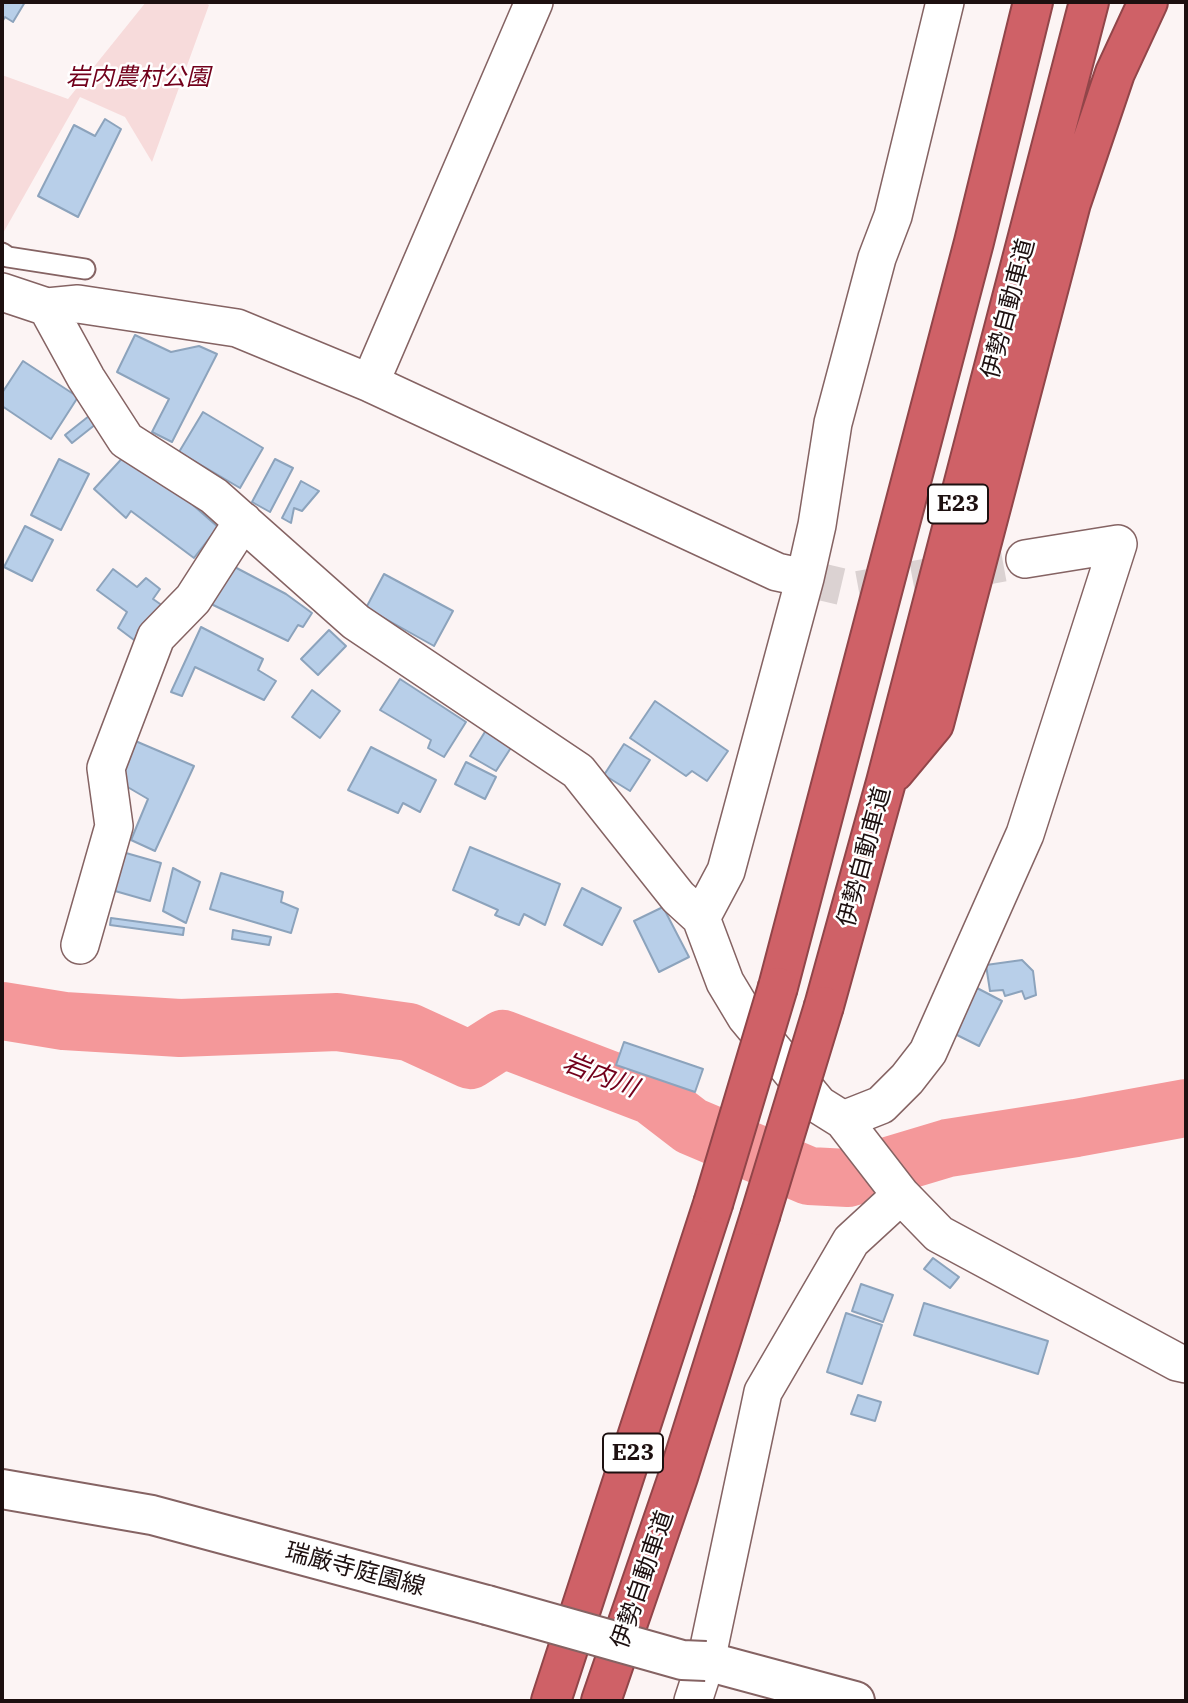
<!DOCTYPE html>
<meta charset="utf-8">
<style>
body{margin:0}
#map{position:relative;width:1188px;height:1703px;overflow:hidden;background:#fcf4f4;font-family:"IBM Plex Serif",serif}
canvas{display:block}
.frame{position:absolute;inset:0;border:4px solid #1d1010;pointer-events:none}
</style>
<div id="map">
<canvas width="1188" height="1703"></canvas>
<div class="frame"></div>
</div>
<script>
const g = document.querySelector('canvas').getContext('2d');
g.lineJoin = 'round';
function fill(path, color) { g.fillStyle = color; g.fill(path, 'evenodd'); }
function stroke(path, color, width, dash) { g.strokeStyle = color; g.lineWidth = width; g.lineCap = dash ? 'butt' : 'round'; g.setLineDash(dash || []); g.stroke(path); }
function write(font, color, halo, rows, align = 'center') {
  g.font = font + ' "IBM Plex Serif","Noto Sans JP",serif'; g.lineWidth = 5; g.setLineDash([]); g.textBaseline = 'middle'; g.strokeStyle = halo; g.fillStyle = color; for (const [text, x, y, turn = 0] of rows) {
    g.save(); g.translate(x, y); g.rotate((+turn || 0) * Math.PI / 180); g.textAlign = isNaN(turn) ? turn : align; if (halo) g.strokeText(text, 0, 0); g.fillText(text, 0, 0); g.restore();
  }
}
fill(new Path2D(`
 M 146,2 L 204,2 L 209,5 L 152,162 L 125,117 L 80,97 L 2,235 L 2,75 L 68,99 Z`), '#f7dbdb');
stroke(new Path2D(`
 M 2,1011 L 64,1021 L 180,1028 L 337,1022 L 409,1032 L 470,1060 L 503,1039 L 652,1096 L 691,1126 L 809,1176 L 848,1178 L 948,1148 L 1076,1128 L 1186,1108`), '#f4989a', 58);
const building = new Path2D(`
 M 2,2 L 25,2 L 13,22 L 5,17 L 2,22 Z
 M 105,119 L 121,129 L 78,217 L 38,196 L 74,125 L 95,136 Z
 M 135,335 L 171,352 L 199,346 L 217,354 L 172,442 L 152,432 L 169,399 L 117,372 Z
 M 23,361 L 78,397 L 51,439 L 2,406 L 2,393 Z
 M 203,412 L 263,448 L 240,488 L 179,452 Z
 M 89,416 L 96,424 L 72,443 L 65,435 Z
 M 127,453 L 161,477 L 218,527 L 194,558 L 131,511 L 126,518 L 94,489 Z
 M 59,459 L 89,474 L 61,530 L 31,515 Z
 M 275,459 L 293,468 L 270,512 L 252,502 Z
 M 301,481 L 319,491 L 302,511 L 294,508 L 291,523 L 282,518 Z
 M 25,526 L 53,540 L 32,581 L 4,567 Z
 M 229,564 L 286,594 L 312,613 L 303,627 L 298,625 L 288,641 L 209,603 Z
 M 113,569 L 137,587 L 146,578 L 160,589 L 153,599 L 163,606 L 138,643 L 118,628 L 127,612 L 97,590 Z
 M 384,574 L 453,611 L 434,646 L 366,608 Z
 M 201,627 L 263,659 L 258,670 L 276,681 L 264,700 L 195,667 L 182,696 L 171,692 Z
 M 329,630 L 346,646 L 318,675 L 301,659 Z
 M 400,679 L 466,722 L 444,757 L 428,748 L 431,740 L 380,710 Z
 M 312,690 L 340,711 L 320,738 L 292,717 Z
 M 655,701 L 728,751 L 707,781 L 692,771 L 686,776 L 630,738 Z
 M 488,727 L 514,743 L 496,771 L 470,756 Z
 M 133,740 L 194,766 L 155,851 L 131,840 L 148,799 L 119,782 Z
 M 624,744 L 650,760 L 630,791 L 604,775 Z
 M 371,747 L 436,780 L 420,812 L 403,803 L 398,813 L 348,790 Z
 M 466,762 L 496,777 L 485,799 L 455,784 Z
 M 470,847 L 560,884 L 545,925 L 524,914 L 519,925 L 495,915 L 498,910 L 453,890 Z
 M 119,851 L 161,863 L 150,901 L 108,889 Z
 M 173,868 L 200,882 L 186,923 L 163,911 Z
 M 221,873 L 283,892 L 281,902 L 298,909 L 291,933 L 210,909 Z
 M 582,888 L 621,908 L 602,945 L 564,925 Z
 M 663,907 L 689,957 L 659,972 L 634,921 Z
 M 111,918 L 184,928 L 183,935 L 110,925 Z
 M 233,930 L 271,937 L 269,945 L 232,939 Z
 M 1022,960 L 1033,971 L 1036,995 L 1025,999 L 1022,991 L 1005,996 L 1003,990 L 990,991 L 986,965 Z
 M 977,988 L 1002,1001 L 979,1046 L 953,1033 Z
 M 624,1042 L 703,1069 L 695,1092 L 616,1065 Z
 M 933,1258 L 959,1277 L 950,1288 L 924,1269 Z
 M 861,1284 L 893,1295 L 883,1322 L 852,1311 Z
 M 924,1303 L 1048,1341 L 1038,1374 L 914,1335 Z
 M 846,1313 L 882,1325 L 862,1384 L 827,1372 Z
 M 858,1395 L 881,1402 L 875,1421 L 851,1414 Z`);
fill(building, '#b8cfe9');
stroke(building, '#8ca3bc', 2);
stroke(new Path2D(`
 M 805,578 L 856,590 L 1025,559`), '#dbd2d2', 37, [37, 18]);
const lane = new Path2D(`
 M 2,253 L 8,257 L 85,269`);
const street = new Path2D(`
 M 2,292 L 47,307 L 78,304 L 237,328 L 370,383 L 777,572 L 805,578
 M 47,307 L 86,378 L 126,440 L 214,496 L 356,622 L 578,771 L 678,897 L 701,918 L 725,982 L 746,1017 L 819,1105 L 843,1120 L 901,1195 L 939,1234 L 1177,1362 L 1186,1364
 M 370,383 L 534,2
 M 701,918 L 726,871 L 805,578 L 817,525 L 833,423 L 877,258 L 893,216 L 945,2
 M 80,945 L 114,826 L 106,768 L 156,637 L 193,599 L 243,521
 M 843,1120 L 881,1105 L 907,1079 L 928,1052 L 1025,834 L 1118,544 L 1025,559
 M 693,1701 L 706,1661 L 763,1392 L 851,1241 L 901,1195`);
const secondary = new Path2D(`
 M 2,1489 L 152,1515 L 487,1605
 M 706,1661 L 855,1701`);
const highway = new Path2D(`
 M 894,772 L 934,724 L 1071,203 L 1115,73 L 1148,2
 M 778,987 L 974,242 L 1033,2
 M 824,1006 L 886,782 L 1089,2
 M 551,1701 L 713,1204
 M 601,1701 L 678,1477 L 760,1216`);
stroke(lane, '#856363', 23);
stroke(street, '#856363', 40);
stroke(secondary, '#856363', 42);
stroke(highway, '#914549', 42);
stroke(lane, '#fff', 19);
stroke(street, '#fff', 37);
stroke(secondary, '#fff', 38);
stroke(highway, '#cf6167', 38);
const secondaryBridge = new Path2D(`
 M 487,1605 L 682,1660 L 706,1661`);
const highwayBridge = new Path2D(`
 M 713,1204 L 778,987
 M 760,1216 L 824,1006`);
stroke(secondaryBridge, '#856363', 42, []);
stroke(highwayBridge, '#914549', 42, []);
stroke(secondaryBridge, '#fff', 38);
stroke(highwayBridge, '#cf6167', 38);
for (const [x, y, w] of [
 [958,504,60],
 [633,1453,60]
]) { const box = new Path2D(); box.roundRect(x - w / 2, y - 19.5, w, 39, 5); g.fillStyle = '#fff'; g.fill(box); stroke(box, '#1d1010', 2); }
write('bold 23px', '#1d1010', null, [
 ["E23",958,504],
 ["E23",633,1453]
]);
write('italic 24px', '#72001b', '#fff', [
 ["岩内農村公園",138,78]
]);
write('24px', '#1d1010', '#fff', [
 ["伊勢自動車道",1009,309,-75],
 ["伊勢自動車道",865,857,-75],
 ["瑞厳寺庭園線",355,1570,15],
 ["伊勢自動車道",643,1580,-71]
]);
write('italic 26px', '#72001b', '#fff', [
 ["岩内川",600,1076,21]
]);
</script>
